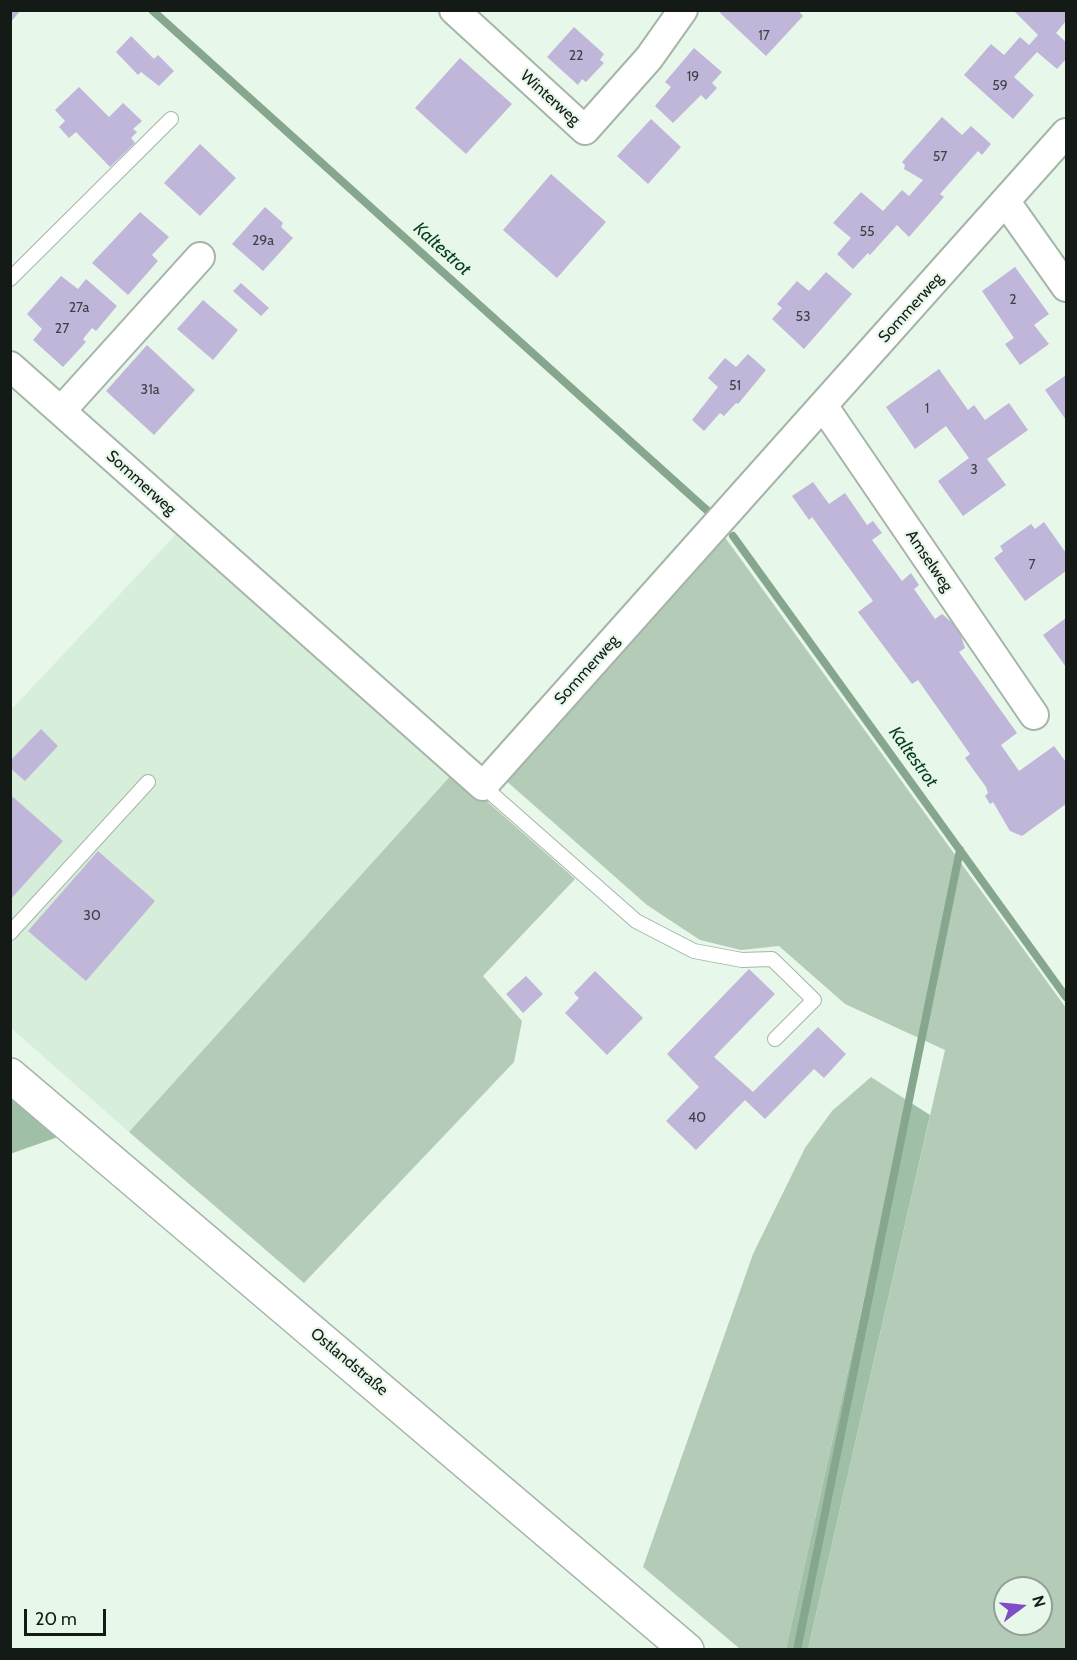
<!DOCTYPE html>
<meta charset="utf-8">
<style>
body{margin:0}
#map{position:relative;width:1077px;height:1660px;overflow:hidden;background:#e7f7ea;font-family:Cabin,sans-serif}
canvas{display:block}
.frame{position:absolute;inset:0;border:12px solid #141a15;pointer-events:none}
.north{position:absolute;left:993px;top:1576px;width:60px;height:60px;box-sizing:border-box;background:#e7f7ea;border:2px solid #939f95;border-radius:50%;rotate:74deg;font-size:16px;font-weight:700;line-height:24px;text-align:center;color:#141a15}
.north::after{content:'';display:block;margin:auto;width:21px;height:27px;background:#7f4ec6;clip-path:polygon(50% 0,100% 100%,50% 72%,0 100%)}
.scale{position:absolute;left:24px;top:1609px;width:82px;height:27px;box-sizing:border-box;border:3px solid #141a15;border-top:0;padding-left:8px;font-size:18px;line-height:21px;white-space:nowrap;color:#141a15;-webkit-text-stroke:4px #e7f7ea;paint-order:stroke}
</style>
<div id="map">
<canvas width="1077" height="1660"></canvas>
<div class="frame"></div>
<div class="north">N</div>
<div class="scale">20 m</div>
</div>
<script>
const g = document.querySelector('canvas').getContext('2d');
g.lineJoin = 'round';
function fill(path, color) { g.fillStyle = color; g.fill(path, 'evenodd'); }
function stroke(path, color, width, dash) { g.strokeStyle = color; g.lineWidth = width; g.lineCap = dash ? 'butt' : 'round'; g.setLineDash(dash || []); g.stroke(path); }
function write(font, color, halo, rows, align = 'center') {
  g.font = font + ' Cabin,sans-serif'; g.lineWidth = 4.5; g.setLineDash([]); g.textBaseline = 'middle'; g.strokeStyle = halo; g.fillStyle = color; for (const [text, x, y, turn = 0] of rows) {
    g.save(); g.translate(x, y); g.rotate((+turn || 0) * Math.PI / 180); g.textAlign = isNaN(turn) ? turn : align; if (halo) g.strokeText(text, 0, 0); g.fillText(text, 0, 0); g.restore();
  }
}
fill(new Path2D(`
 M 183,527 L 454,772 L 129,1132 L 11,1028 L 10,711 Z`), '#d7eedb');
fill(new Path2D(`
 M 724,536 L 1066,1008 L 1066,1649 L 808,1649 L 945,1050 L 845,1004 L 779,946 L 741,950 L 700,940 L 647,905 L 503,778 ZM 1005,1588 L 1041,1588 L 1041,1624 L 1005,1624 Z
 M 454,772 L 575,879 L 483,976 L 522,1021 L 514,1062 L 304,1283 L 129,1132 Z
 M 871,1077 L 908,1101 L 786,1649 L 740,1649 L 643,1567 L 753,1254 L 805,1148 L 832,1111 Z`), '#b4cbb8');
fill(new Path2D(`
 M 11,1097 L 58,1137 L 10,1154 Z
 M 908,1101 L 930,1115 L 808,1649 L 786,1649 Z`), '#9fc0a6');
stroke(new Path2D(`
 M 152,10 L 710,513
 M 733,536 L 1066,997
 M 797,1650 L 960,850`), '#86a68d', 8);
fill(new Path2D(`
 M 10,10 L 21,10 L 10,23 Z
 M 717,10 L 798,10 L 803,16 L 766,56 Z
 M 1013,10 L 1066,10 L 1066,21 L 1056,33 L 1066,42 L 1066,59 L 1057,69 L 1037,52 L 1014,77 L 1034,95 L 1013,119 L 964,75 L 991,44 L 1004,55 L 1020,37 L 1029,45 L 1038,35 Z
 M 574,27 L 604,54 L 600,60 L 604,63 L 586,82 L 582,79 L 578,85 L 547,57 Z
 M 131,36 L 154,59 L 158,55 L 174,71 L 159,86 L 141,72 L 138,75 L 116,52 Z
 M 694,48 L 722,72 L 712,83 L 717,88 L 706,100 L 701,95 L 673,123 L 655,106 L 671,87 L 665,82 Z
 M 460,58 L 512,104 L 466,154 L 415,108 Z
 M 79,87 L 109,117 L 123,103 L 142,121 L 133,129 L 137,132 L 131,138 L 135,143 L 110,167 L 76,132 L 69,138 L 59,127 L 65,121 L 55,110 Z
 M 942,117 L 962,135 L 971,126 L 991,144 L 982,155 L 978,151 L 940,194 L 944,197 L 909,237 L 897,225 L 870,255 L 868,253 L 853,269 L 837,254 L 851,238 L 833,223 L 861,192 L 883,211 L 902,190 L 909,196 L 923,180 L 904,169 L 905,165 L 902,162 Z
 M 651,119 L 681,147 L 648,184 L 617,156 Z
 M 200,144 L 236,178 L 200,216 L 164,183 Z
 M 551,174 L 606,222 L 557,278 L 503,230 Z
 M 265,207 L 283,223 L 281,227 L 293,238 L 263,271 L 232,244 Z
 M 140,212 L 169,237 L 152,255 L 158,261 L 128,295 L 92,263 Z
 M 1015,267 L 1049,314 L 1034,325 L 1049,344 L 1020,365 L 1005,344 L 1014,338 L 982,291 Z
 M 826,272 L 852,294 L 804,349 L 772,319 L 782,308 L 777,304 L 797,281 L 809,291 Z
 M 61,276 L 78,289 L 86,279 L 117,306 L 96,331 L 92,328 L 83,339 L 86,342 L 63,367 L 33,340 L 42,329 L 27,314 Z
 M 241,283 L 269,308 L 261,316 L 233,291 Z
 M 203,300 L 238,330 L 213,360 L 177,329 Z
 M 147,345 L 195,390 L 154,435 L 106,391 Z
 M 748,354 L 766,370 L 738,404 L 736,403 L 724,416 L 720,413 L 704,431 L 692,420 L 718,387 L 708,378 L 725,358 L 736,367 Z
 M 939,369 L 968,410 L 974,405 L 985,420 L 1009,403 L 1028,430 L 987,459 L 1006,485 L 963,516 L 938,481 L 969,458 L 946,426 L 915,449 L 886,407 Z
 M 1066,375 L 1066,420 L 1045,390 Z
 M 813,482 L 829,504 L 845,493 L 867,525 L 873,521 L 882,533 L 872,540 L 902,581 L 911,573 L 919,585 L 914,589 L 935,619 L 942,614 L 955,625 L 960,620 L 960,633 L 965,648 L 959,652 L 1017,733 L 1001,745 L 1019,771 L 1054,746 L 1066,762 L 1066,804 L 1022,836 L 1010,831 L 993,802 L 990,804 L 985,796 L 988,793 L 986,787 L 965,758 L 970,754 L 918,680 L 912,684 L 858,612 L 873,601 L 812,517 L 809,520 L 792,496 Z
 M 1044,522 L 1066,553 L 1066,571 L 1025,601 L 994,558 L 1003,551 L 1000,546 L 1031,524 L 1035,529 Z
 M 1066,618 L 1066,667 L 1043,635 Z
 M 41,729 L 58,746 L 25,781 L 10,768 L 10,761 Z
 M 13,797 L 63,841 L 10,900 L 10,800 Z
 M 98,851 L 155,901 L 86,981 L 28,931 Z
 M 749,969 L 775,994 L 714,1057 L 753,1092 L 818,1027 L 846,1054 L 824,1078 L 814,1069 L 765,1119 L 745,1100 L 696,1150 L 666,1121 L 699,1087 L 667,1054 Z
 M 595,971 L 643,1018 L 607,1055 L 565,1013 L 579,998 L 574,993 Z
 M 526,976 L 543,994 L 523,1013 L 506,994 Z`), '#c0b6d9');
const service = new Path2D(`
 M 10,279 L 171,119
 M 483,786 L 636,921 L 694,951 L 742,960 L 772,959 L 814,1000 L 775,1039
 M 10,933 L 148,782`);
const minor = new Path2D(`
 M 454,10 L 585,130 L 649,58 L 683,10
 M 1006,202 L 1066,287
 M 10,366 L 483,786 L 1066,133
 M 824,407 L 1034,715
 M 61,411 L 200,257`);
const secondary = new Path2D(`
 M 10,1075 L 687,1650`);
stroke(service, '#a6b5a9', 16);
stroke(minor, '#a6b5a9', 32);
stroke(secondary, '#a6b5a9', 36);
stroke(service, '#fff', 14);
stroke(minor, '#fff', 28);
stroke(secondary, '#fff', 33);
write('14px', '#3f4146', null, [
 ["17",764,36],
 ["22",576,56],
 ["19",693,77],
 ["59",1000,86],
 ["57",940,157],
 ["55",867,232],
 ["29a",263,241],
 ["2",1013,300],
 ["27a",79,308],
 ["53",803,317],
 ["27",62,329],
 ["51",735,386],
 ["31a",150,390],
 ["1",927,409],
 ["3",974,470],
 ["7",1032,565],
 ["30",92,916],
 ["40",697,1118]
]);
write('16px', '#141a15', '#e7f7ea', [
 ["Winterweg",550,98,42],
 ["Sommerweg",911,308,-48],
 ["Sommerweg",141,483,42],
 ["Amselweg",929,561,56],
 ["Sommerweg",587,670,-48],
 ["Ostlandstraße",349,1362,40]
]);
write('italic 18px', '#053e1c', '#e7f7ea', [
 ["Kaltestrot",442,249,42],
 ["Kaltestrot",913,757,54]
]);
</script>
